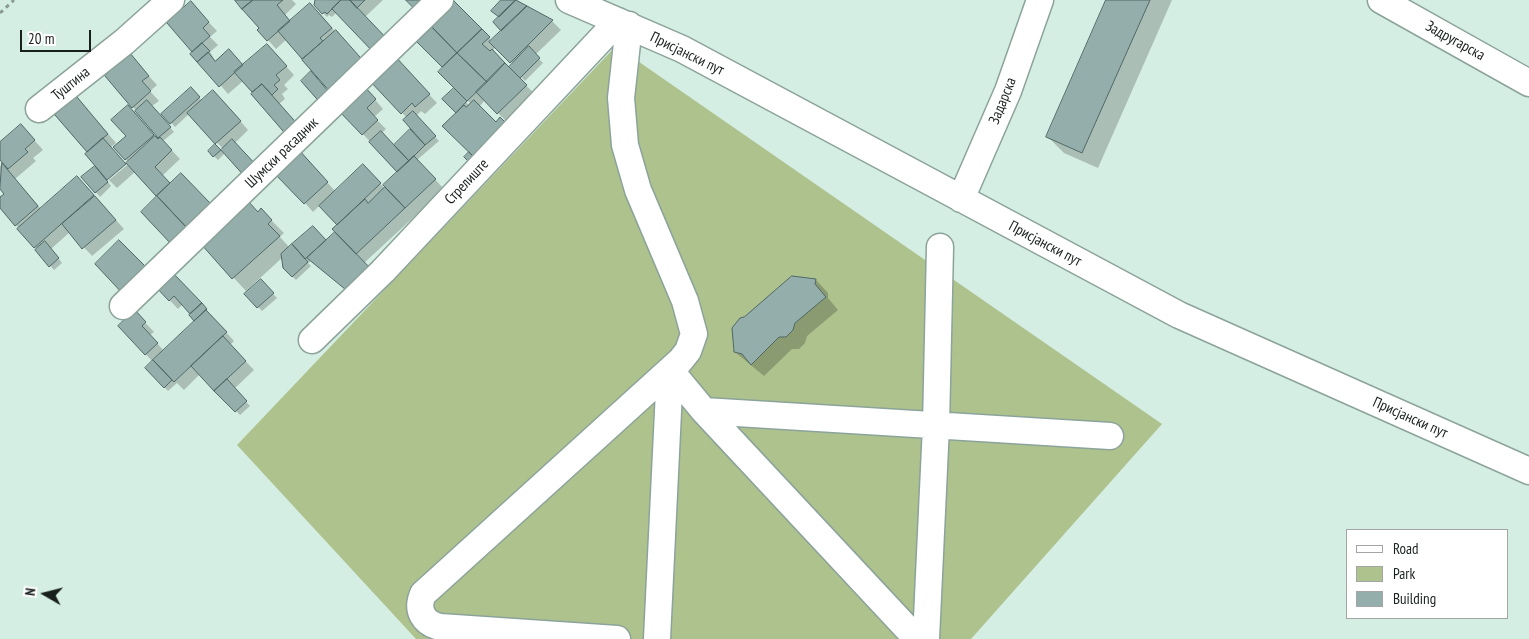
<!DOCTYPE html>
<meta charset="utf-8">
<style>
body{margin:0}
#map{position:relative;width:1529px;height:639px;overflow:hidden;background:#d5eee3;font-family:"PT Sans Narrow",sans-serif}
canvas{display:block}
.legend{position:absolute;left:1346px;top:529px;width:162px;height:90px;box-sizing:border-box;background:#fff;border:1px solid #a3a6a5;margin:0;padding:6px 9px;list-style:none;font-size:15px;color:#18201d}
.legend li{display:flex;align-items:center;gap:10px;height:25px}
.legend b{width:25px;border:1px solid #a3a6a5}
.north{position:absolute;left:20px;top:569px;width:50px;height:50px;-webkit-text-stroke:4px #fff;paint-order:stroke;rotate:278deg;font-size:14px;font-weight:700;line-height:20px;text-align:center;color:#18201d}
.north::after{content:'';display:block;margin:auto;width:18px;height:22px;background:#18201d;clip-path:polygon(50% 0,100% 100%,50% 72%,0 100%)}
.scale{position:absolute;left:20px;top:30px;width:71px;height:22px;box-sizing:border-box;border:2px solid #18201d;border-top:0;padding-left:6px;font-size:15px;line-height:18px;white-space:nowrap;color:#18201d;-webkit-text-stroke:4px #fff;paint-order:stroke}
</style>
<div id="map">
<canvas width="1529" height="639"></canvas>
<ul class="legend">
<li><b style="height:6px;background:#fff"></b>Road</li>
<li><b style="height:14px;background:#aec28e"></b>Park</li>
<li><b style="height:14px;background:#94aeab"></b>Building</li>
</ul>
<div class="north">N</div>
<div class="scale">20 m</div>
</div>
<script>
const g = document.querySelector('canvas').getContext('2d');
g.lineJoin = 'round';
function fill(path, color) { g.fillStyle = color; g.fill(path, 'evenodd'); }
function stroke(path, color, width, dash) { g.strokeStyle = color; g.lineWidth = width; g.lineCap = dash ? 'butt' : 'round'; g.setLineDash(dash || []); g.stroke(path); }
function write(font, color, halo, rows, align = 'center') {
  g.font = font + ' "PT Sans Narrow",sans-serif'; g.lineWidth = 4; g.setLineDash([]); g.textBaseline = 'middle'; g.strokeStyle = halo; g.fillStyle = color; for (const [text, x, y, turn = 0] of rows) {
    g.save(); g.translate(x, y); g.rotate((+turn || 0) * Math.PI / 180); g.textAlign = isNaN(turn) ? turn : align; if (halo) g.strokeText(text, 0, 0); g.fillText(text, 0, 0); g.restore();
  }
}
fill(new Path2D(`
 M 616,46 L 1162,424 L 971,639 L 416,639 L 237,445 Z`), '#aec28e');
fill(new Path2D(`
 M 236,0 L 292,0 L 296,4 L 285,15 L 291,22 L 319,13 L 374,75 L 386,64 L 337,12 L 332,17 L 329,15 L 327,17 L 315,5 L 317,0 L 383,0 L 365,17 L 383,36 L 404,17 L 417,30 L 393,56 L 437,103 L 425,114 L 421,111 L 416,116 L 439,141 L 417,160 L 444,189 L 363,264 L 311,261 L 308,263 L 311,266 L 296,280 L 284,268 L 283,257 L 246,291 L 203,245 L 261,210 L 284,233 L 280,237 L 290,248 L 313,227 L 326,241 L 336,232 L 339,225 L 320,205 L 313,212 L 305,203 L 307,160 L 336,192 L 372,175 L 385,189 L 399,172 L 340,110 L 372,96 L 383,109 L 374,117 L 386,129 L 382,133 L 395,146 L 412,129 L 407,118 L 370,79 L 334,94 L 287,39 L 276,49 L 259,30 L 261,28 Z
 M 408,0 L 453,0 L 442,10 L 454,3 L 492,41 L 503,30 L 500,17 L 503,0 L 514,0 L 552,21 L 561,30 L 535,55 L 543,63 L 525,81 L 517,73 L 515,75 L 535,94 L 507,122 L 485,100 L 479,107 L 482,167 L 457,112 L 454,90 L 471,107 L 472,105 L 440,72 L 444,68 L 415,38 L 431,24 ZM 496,47 L 513,64 L 509,68 L 492,51 Z
 M 1108,0 L 1172,0 L 1098,168 L 1064,153 L 1048,137 Z
 M 199,12 L 217,31 L 210,37 L 218,45 L 210,52 L 216,62 L 244,66 L 275,54 L 294,75 L 284,85 L 288,89 L 282,94 L 285,99 L 279,104 L 290,137 L 243,81 L 228,94 L 168,23 Z
 M 130,55 L 157,85 L 150,91 L 159,101 L 152,106 L 174,132 L 163,141 L 180,159 L 162,176 L 171,185 L 181,175 L 218,213 L 196,238 L 135,172 L 117,188 L 109,180 L 132,161 L 130,159 L 127,161 L 115,147 L 127,136 L 136,115 L 159,141 L 160,139 L 133,107 Z
 M 191,89 L 202,101 L 222,100 L 248,130 L 218,160 L 214,156 L 215,146 L 221,151 L 223,149 L 190,113 L 175,127 L 163,114 Z
 M 77,98 L 116,143 L 111,147 L 125,163 L 106,179 L 111,186 L 100,197 L 83,178 L 100,170 L 89,152 L 57,115 Z
 M 29,134 L 43,150 L 33,158 L 36,161 L 15,179 L 41,209 L 86,186 L 124,229 L 92,256 L 70,232 L 51,249 L 62,263 L 54,270 L 0,206 L 0,198 L 5,194 L 0,188 L 0,166 L 4,163 L 0,158 L 0,144 Z
 M 171,273 L 183,304 L 178,309 L 157,287 Z
 M 816,280 L 828,293 L 828,298 L 838,310 L 807,336 L 805,343 L 799,349 L 792,349 L 764,376 L 735,352 Z
 M 261,281 L 277,298 L 262,311 L 246,294 Z
 M 202,305 L 234,341 L 230,345 L 254,370 L 234,389 L 250,406 L 240,415 L 200,374 L 184,390 L 177,383 L 168,391 L 146,368 L 153,362 L 119,326 L 135,312 L 154,332 L 150,335 L 164,351 L 196,321 L 192,314 Z`), '#0003');
const building = new Path2D(`
 M 235,0 L 253,0 L 242,9 Z
 M 253,0 L 283,0 L 277,5 L 290,21 L 267,41 L 257,30 L 259,28 L 242,9 Z
 M 341,0 L 327,14 L 325,12 L 322,14 L 314,5 L 315,0 Z
 M 341,0 L 350,0 L 390,42 L 376,55 L 332,9 Z
 M 350,0 L 365,0 L 357,8 Z
 M 406,0 L 436,0 L 421,15 Z
 M 501,0 L 516,0 L 499,17 L 491,11 Z
 M 516,0 L 527,6 L 501,31 L 493,22 Z
 M 1106,0 L 1150,0 L 1082,153 L 1046,137 Z
 M 191,1 L 209,22 L 203,28 L 210,36 L 192,52 L 167,23 Z
 M 454,1 L 482,29 L 457,53 L 430,25 Z
 M 310,3 L 332,28 L 320,38 L 323,41 L 302,59 L 278,31 Z
 M 527,6 L 553,20 L 510,63 L 489,42 Z
 M 428,23 L 457,53 L 442,67 L 413,38 Z
 M 482,29 L 490,37 L 482,44 L 490,51 L 492,49 L 505,63 L 487,82 L 457,53 Z
 M 336,30 L 367,65 L 333,95 L 302,60 Z
 M 202,43 L 210,51 L 197,62 L 190,54 Z
 M 267,44 L 287,66 L 276,75 L 280,80 L 274,85 L 278,89 L 272,95 L 262,84 L 252,92 L 234,72 Z
 M 529,46 L 540,58 L 520,78 L 509,67 Z
 M 229,49 L 243,65 L 219,87 L 197,62 L 208,52 L 215,61 Z
 M 130,53 L 149,76 L 142,81 L 151,91 L 132,108 L 105,76 Z
 M 457,53 L 487,82 L 467,101 L 438,72 Z
 M 394,55 L 430,94 L 415,107 L 412,103 L 401,114 L 368,79 Z
 M 505,63 L 527,85 L 497,114 L 476,92 Z
 M 311,71 L 333,97 L 323,106 L 301,81 Z
 M 262,84 L 300,127 L 289,138 L 251,94 Z
 M 364,86 L 376,99 L 367,108 L 378,120 L 362,135 L 338,110 Z
 M 191,87 L 200,97 L 170,124 L 161,114 Z
 M 454,88 L 467,101 L 456,113 L 442,99 Z
 M 213,90 L 241,121 L 215,144 L 187,113 Z
 M 77,97 L 108,134 L 87,152 L 55,115 Z
 M 147,100 L 171,127 L 158,138 L 135,111 Z
 M 474,100 L 496,122 L 500,117 L 513,130 L 480,163 L 442,126 L 464,105 L 466,107 Z
 M 128,105 L 154,135 L 125,160 L 113,147 L 126,136 L 111,120 Z
 M 413,111 L 436,136 L 425,145 L 403,120 Z
 M 21,124 L 35,140 L 25,149 L 28,152 L 8,169 L 0,160 L 0,142 Z
 M 410,129 L 425,145 L 409,161 L 394,145 Z
 M 381,131 L 409,161 L 397,172 L 369,142 Z
 M 155,136 L 158,139 L 160,137 L 172,150 L 155,167 L 170,183 L 156,196 L 126,163 Z
 M 103,138 L 126,164 L 107,180 L 85,154 Z
 M 232,139 L 258,167 L 246,178 L 221,150 Z
 M 215,144 L 221,150 L 213,157 L 208,151 Z
 M 299,150 L 328,182 L 304,204 L 274,173 Z
 M 469,152 L 481,165 L 477,170 L 464,157 Z
 M 414,156 L 436,179 L 405,208 L 383,185 Z
 M 2,163 L 38,206 L 15,226 L 0,208 L 0,197 L 4,194 L 0,189 Z
 M 363,164 L 381,183 L 337,225 L 319,206 Z
 M 95,166 L 108,182 L 95,193 L 81,177 Z
 M 181,173 L 210,203 L 186,227 L 157,196 Z
 M 77,176 L 94,195 L 34,248 L 17,229 Z
 M 385,187 L 405,208 L 356,254 L 332,229 L 365,199 L 368,203 Z
 M 95,196 L 116,220 L 82,249 L 62,224 Z
 M 157,196 L 188,229 L 172,245 L 141,212 Z
 M 248,201 L 258,212 L 261,208 L 272,220 L 268,224 L 280,236 L 232,279 L 201,244 Z
 M 313,226 L 326,240 L 305,259 L 292,244 Z
 M 335,232 L 375,273 L 351,294 L 307,258 Z
 M 119,240 L 149,270 L 124,295 L 95,264 Z
 M 45,241 L 59,258 L 49,267 L 35,250 Z
 M 292,244 L 308,262 L 292,277 L 283,268 L 281,254 Z
 M 171,271 L 202,303 L 190,314 L 174,296 L 169,301 L 155,286 Z
 M 792,276 L 816,279 L 815,284 L 826,297 L 795,323 L 793,330 L 786,337 L 779,337 L 751,365 L 742,354 L 734,352 L 732,328 L 740,318 L 744,317 Z
 M 261,279 L 274,293 L 257,308 L 244,294 Z
 M 202,303 L 207,309 L 194,321 L 189,315 Z
 M 135,310 L 146,322 L 142,326 L 158,343 L 145,355 L 118,326 Z
 M 206,310 L 227,332 L 174,382 L 153,360 Z
 M 223,336 L 246,361 L 214,391 L 191,366 Z
 M 153,360 L 172,380 L 164,388 L 145,368 Z
 M 227,379 L 247,401 L 235,412 L 214,391 Z`);
fill(building, '#94aeab');
stroke(building, '#506866', 1);
const minor = new Path2D(`
 M 569,0 L 682,49 L 1179,315 L 1529,471
 M 1381,0 L 1529,83
 M 39,109 L 124,42 L 171,0
 M 961,199 L 1008,91 L 1040,0
 M 123,306 L 440,0
 M 312,340 L 383,271 L 618,21
 M 670,370 L 704,411 L 917,639
 M 704,411 L 1110,436
 M 617,639 L 440,627 C 423,623 416,610 423,594 L 680,361 L 688,351 L 694,334 L 685,301 L 638,190 L 625,145 L 621,98 L 629,25
 M 657,639 L 670,370
 M 926,639 L 936,426 L 940,247`);
stroke(minor, '#8ca39a', 29);
stroke(new Path2D(`
 M 0,13 L 14,0`), '#899b93', 3, [4, 4]);
stroke(minor, '#fff', 26);
write('15px', '#18201d', '#fff', [
 ["Задругарска",1455,41,29],
 ["Присјански пут",687,54,26],
 ["Туштина",71,84,-39],
 ["Задарска",1003,101,-68],
 ["Шумски расадник",282,153,-44],
 ["Стрелиште",467,182,-47],
 ["Присјански пут",1045,244,28],
 ["Присјански пут",1410,418,24]
]);
</script>
